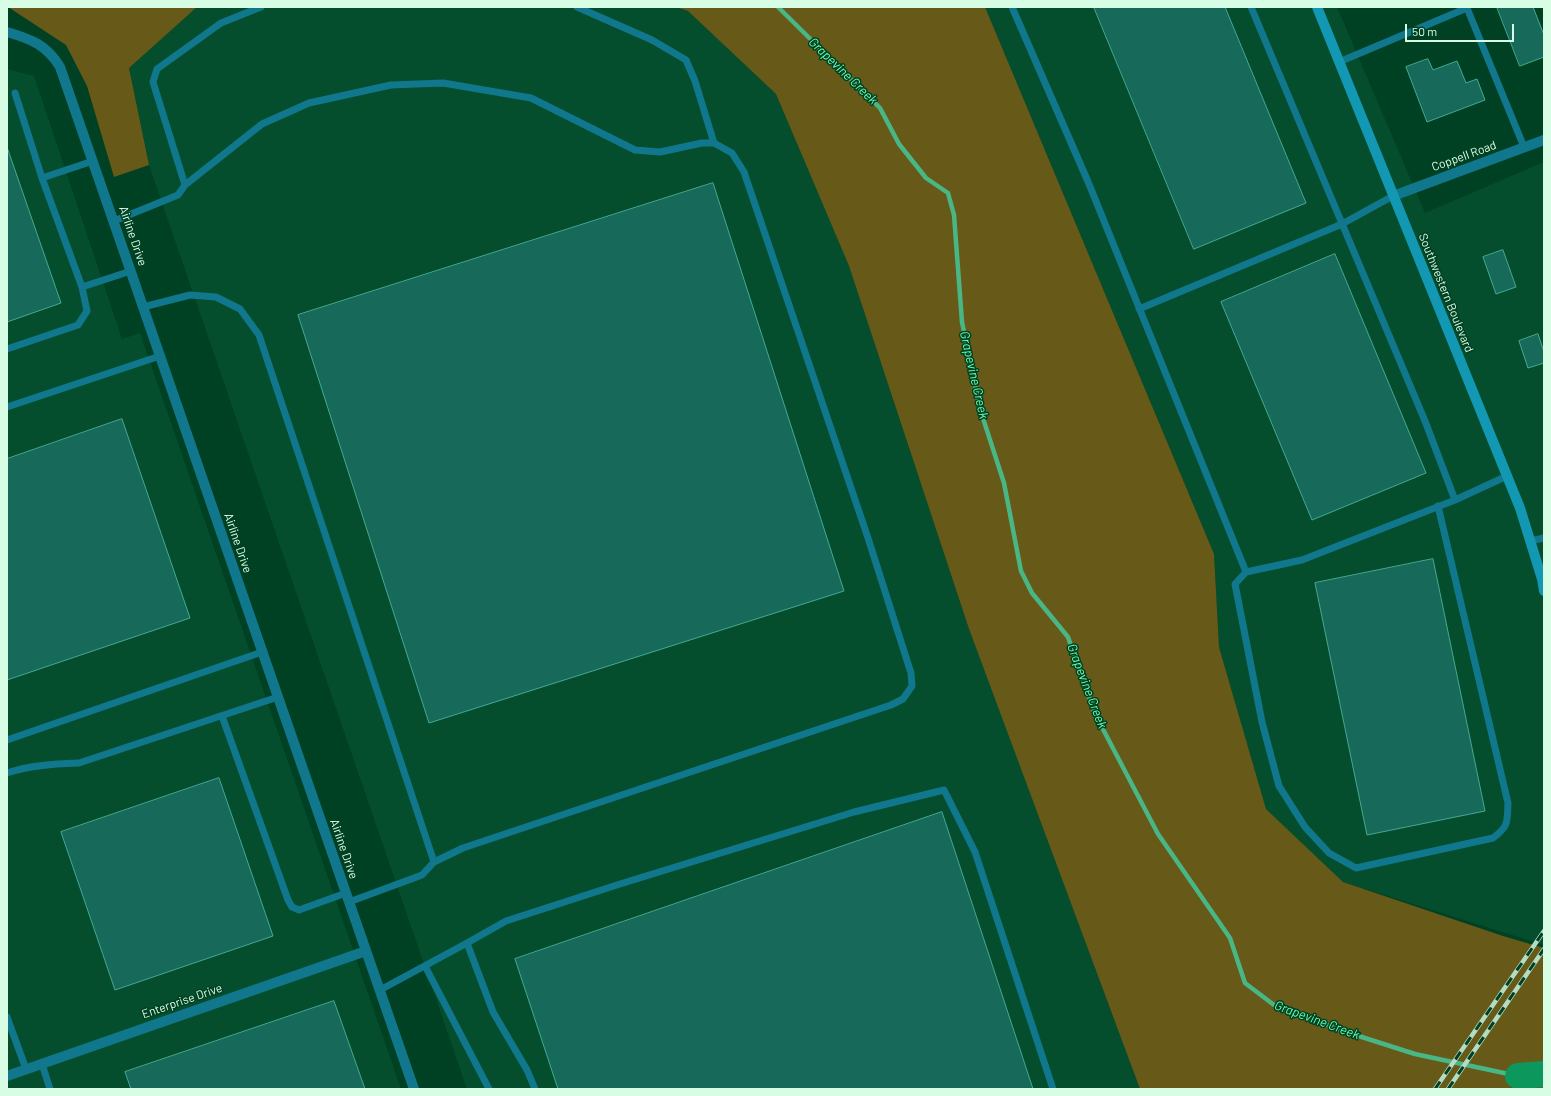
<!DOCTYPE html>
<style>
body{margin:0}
#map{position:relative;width:1551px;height:1096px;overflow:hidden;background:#004023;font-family:Barlow,sans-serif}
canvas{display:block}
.frame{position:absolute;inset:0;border:8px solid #d8fde5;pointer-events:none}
.scale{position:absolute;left:1405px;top:24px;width:109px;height:18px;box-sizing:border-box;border:2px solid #d8fde5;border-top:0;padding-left:5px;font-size:12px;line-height:14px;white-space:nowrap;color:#d8fde5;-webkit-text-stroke:3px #004023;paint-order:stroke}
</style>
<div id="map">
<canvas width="1551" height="1096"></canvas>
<div class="frame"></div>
<div class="scale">50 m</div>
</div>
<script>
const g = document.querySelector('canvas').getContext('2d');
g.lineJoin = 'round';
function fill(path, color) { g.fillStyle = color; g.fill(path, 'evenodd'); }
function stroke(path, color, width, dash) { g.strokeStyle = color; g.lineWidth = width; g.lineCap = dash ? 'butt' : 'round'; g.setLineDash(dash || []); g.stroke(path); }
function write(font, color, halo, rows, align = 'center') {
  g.font = font + ' Barlow,sans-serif'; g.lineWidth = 3; g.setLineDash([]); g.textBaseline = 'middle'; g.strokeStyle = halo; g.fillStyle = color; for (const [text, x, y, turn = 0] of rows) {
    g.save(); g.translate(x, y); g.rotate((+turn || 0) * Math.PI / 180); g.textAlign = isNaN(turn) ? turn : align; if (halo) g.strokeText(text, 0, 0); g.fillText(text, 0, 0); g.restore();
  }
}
fill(new Path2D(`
 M 197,7 L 676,7 L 688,11 L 776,94 L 849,266 L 969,629 L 1140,1089 L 467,1089 L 149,165 L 129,68 Z
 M 985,7 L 1337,7 L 1425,213 L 1544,162 L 1544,945 L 1343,882 L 1266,809 L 1219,647 L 1214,554 Z
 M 7,69 L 34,76 L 122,339 L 140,333 L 401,1089 L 7,1089 Z`), '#044e2e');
fill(new Path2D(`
 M 8,7 L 197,7 L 129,68 L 149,165 L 114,177 L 87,86 L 66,45 Z
 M 676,7 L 985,7 L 1214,554 L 1219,647 L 1266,809 L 1343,882 L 1503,936 L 1544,948 L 1544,1089 L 1140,1089 L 969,629 L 849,266 L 776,94 L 688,11 Z`), '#675918');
stroke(new Path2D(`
 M 778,7 L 880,108 L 899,144 L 926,178 L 948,193 L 954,215 L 962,322 L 980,409 L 1004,483 L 1021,571 L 1032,593 L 1068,637 L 1095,714 L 1158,834 L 1230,938 L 1245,983 L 1274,1005 L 1343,1031 L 1415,1054 L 1518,1076`), '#49b686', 4.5);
stroke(new Path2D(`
 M 1518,1076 L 1544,1074`), '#0c985d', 26);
const building = new Path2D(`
 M 1094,7 L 1225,7 L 1306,203 L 1194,249 Z
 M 1497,7 L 1533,7 L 1544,35 L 1544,57 L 1520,66 Z
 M 1428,59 L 1433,70 L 1457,61 L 1466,83 L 1477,79 L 1485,100 L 1427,122 L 1406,67 Z
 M 7,147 L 61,303 L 7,322 Z
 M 713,183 L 844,591 L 429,723 L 298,315 Z
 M 1503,250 L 1516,287 L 1496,294 L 1483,257 Z
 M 1335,254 L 1426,473 L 1312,520 L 1221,302 Z
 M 1538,334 L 1544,352 L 1544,363 L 1528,368 L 1519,341 Z
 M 122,419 L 190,618 L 7,680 L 7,459 Z
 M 1433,559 L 1485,811 L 1367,835 L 1315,583 Z
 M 219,778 L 273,936 L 115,990 L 61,832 Z
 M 942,812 L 1033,1089 L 558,1089 L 515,959 Z
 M 334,1001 L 365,1089 L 131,1089 L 125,1072 Z`);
fill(building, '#17695a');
stroke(building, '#44a994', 1);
stroke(new Path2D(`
 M 577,7 L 652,40 L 686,60 L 695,81 L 714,143
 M 1012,7 L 1089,184 L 1246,572 L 1302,560 L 1455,500 L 1425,421 L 1251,7
 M 1339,62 L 1467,8 L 1524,147
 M 15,93 L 42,178
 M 93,161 L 42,178 L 82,287 L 131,271
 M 185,185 L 153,82 L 157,69 L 221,23 L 261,7
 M 114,221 L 178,195 L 185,185 L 262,124 L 309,103 L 391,85 L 443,83 L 531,98 L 635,150 L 660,152 L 702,143 L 714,143 L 732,153 L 744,172 L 868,538 L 911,673 L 912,686 L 903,699 L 891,705 L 463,848 L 434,862 L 422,875 L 349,902
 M 143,307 L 190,295 L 216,297 L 240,309 L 259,335 L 434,862
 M 1139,309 L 1342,224 L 1393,196
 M 7,349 L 78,325 L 87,311 L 82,287
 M 7,407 L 160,356
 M 1455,500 L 1507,476
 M 1530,541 L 1544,538
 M 1246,572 L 1235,584 L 1262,722 L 1279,786 L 1305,827 L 1329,853 L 1356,868 L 1493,838 C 1509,826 1507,822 1508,803 L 1438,506
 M 222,716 L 288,900 L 292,907 L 299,910 L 346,893
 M 7,740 L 262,652
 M 7,773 C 30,765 55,764 79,763 L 278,697
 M 467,943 L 506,921 L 620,884 L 854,812 L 944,790 L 975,852 L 1053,1089
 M 425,966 L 489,1089
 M 380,990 L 467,943 L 493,1012 L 527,1070 L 535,1089
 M 7,1017 L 26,1069
 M 42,1064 L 50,1089`), '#10778c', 7);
stroke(new Path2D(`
 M 7,32 C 31,39 47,45 60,67 L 278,697 L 414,1089
 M 1393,196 L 1544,140
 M 7,1076 L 366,951`), '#10778c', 10);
stroke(new Path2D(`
 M 1317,7 L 1520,508 L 1542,579 L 1544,591`), '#1398b4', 10);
const rail = new Path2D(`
 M 1435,1089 L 1544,931
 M 1448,1089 L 1544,949`);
stroke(rail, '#b2dcc3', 4.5);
stroke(rail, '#004023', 3, [9]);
write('12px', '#d8fde5', '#004023', [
 ["Coppell Road",1464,156,-20],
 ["Airline Drive",133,236,71],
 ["Southwestern Boulevard",1446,293,68],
 ["Airline Drive",238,543,71],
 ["Airline Drive",344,849,71],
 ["Enterprise Drive",182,1001,-19]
]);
write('italic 13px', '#69ffaf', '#004023', [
 ["Grapevine Creek",843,71,44],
 ["Grapevine Creek",974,375,77],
 ["Grapevine Creek",1087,686,69],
 ["Grapevine Creek",1317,1020,20]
]);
</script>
